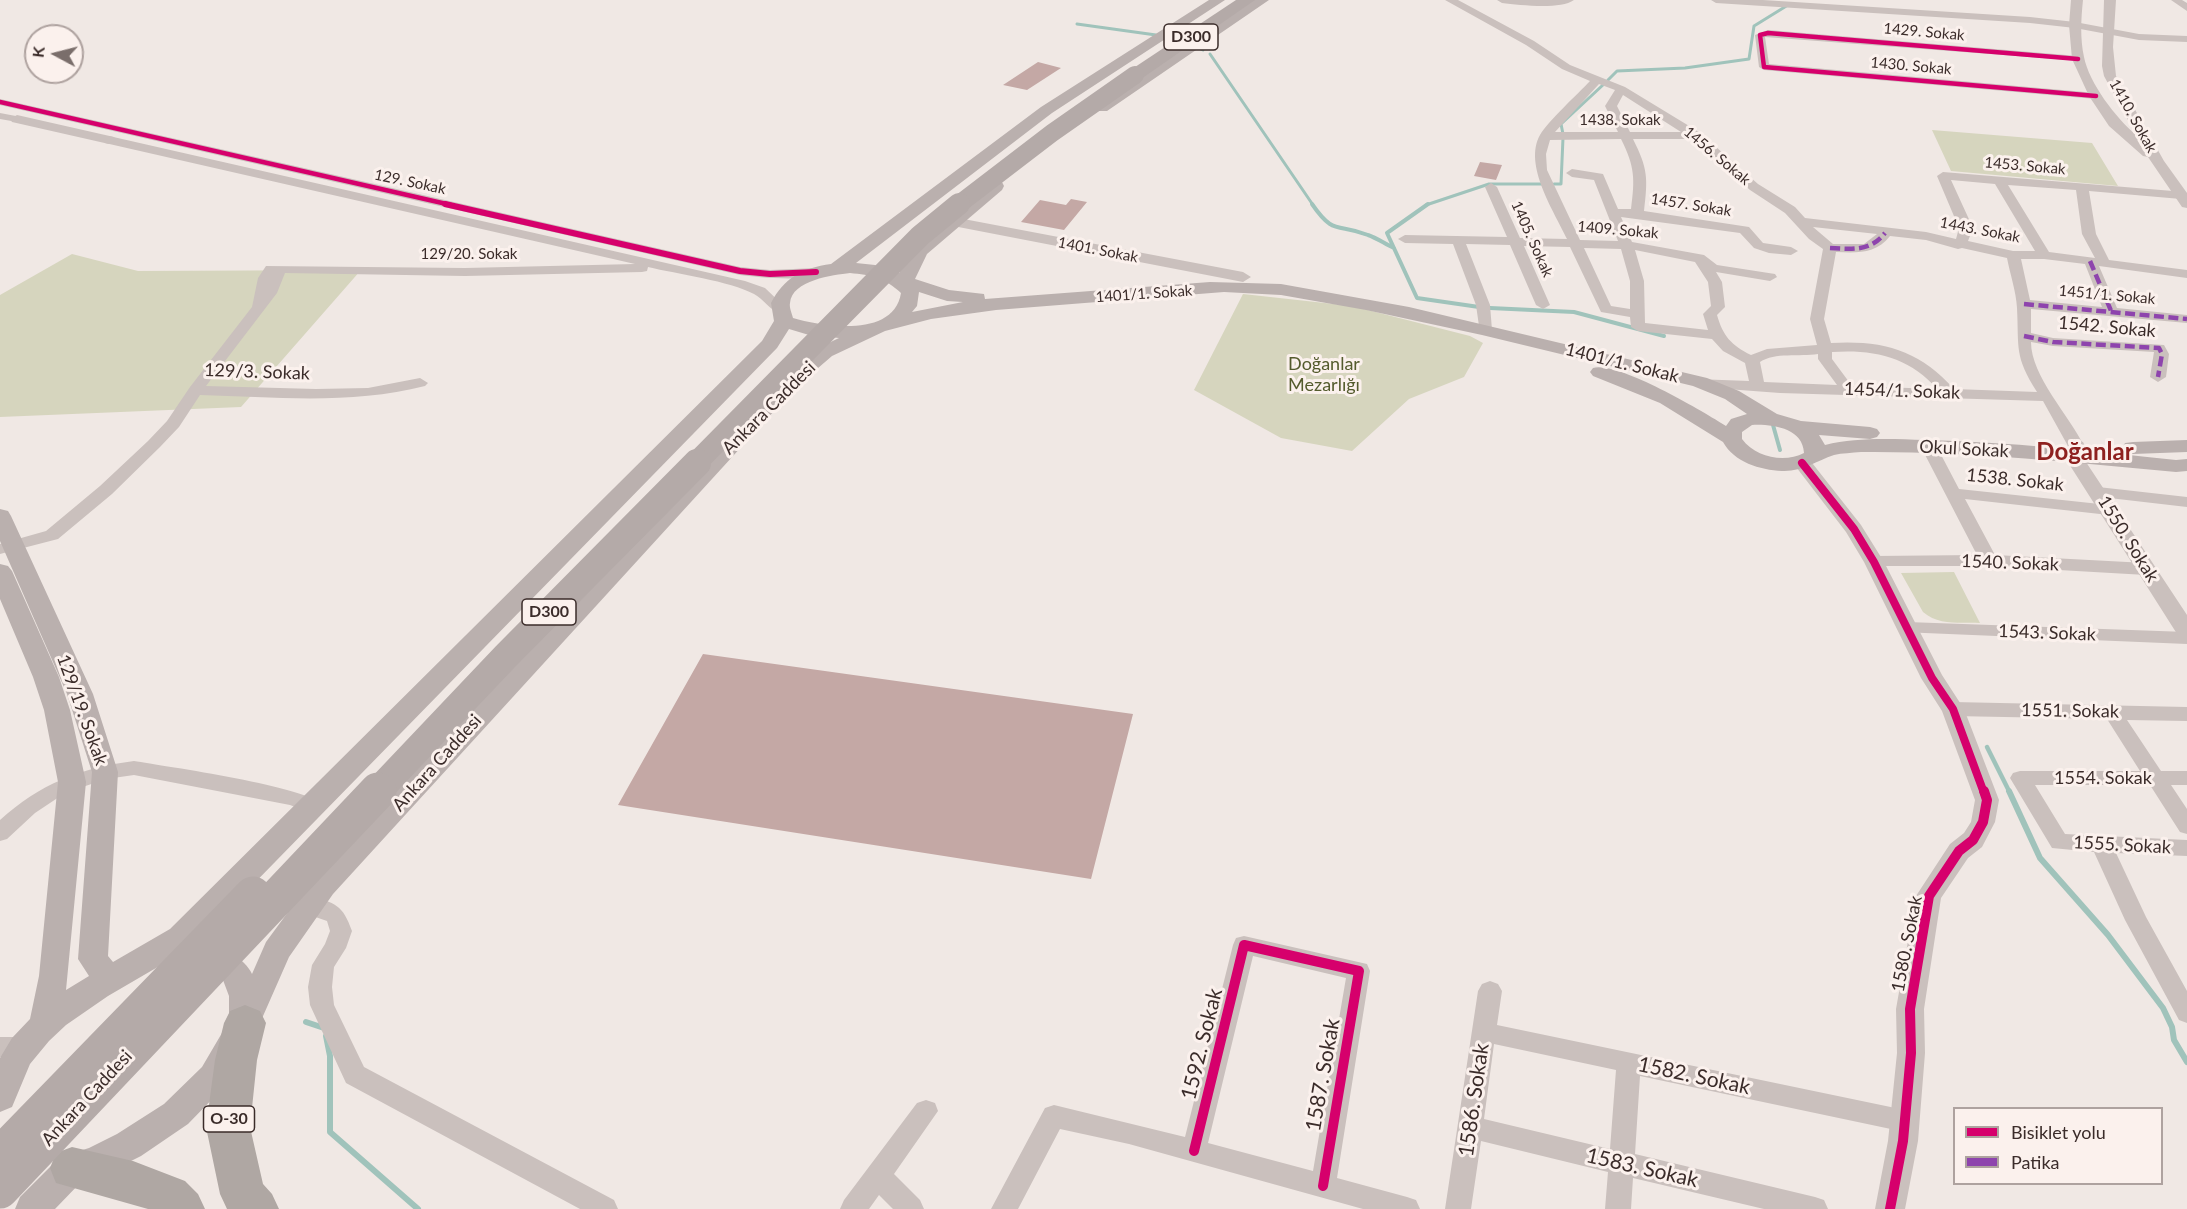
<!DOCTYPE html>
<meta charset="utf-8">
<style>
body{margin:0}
#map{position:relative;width:2187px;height:1209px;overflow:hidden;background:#f0e8e4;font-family:Lato,sans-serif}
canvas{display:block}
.legend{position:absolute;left:1953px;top:1107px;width:210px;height:78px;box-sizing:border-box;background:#fbf1ed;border:2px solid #aea29f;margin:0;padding:8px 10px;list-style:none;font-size:18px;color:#3b2c2a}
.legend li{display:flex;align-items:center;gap:12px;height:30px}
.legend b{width:30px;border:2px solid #aea29f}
.north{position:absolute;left:24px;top:24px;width:60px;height:60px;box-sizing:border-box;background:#fbf1ed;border:2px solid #aea29f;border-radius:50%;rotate:277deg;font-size:16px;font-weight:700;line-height:24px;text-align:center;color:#3b2c2a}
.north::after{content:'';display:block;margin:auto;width:21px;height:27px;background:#7a6e6b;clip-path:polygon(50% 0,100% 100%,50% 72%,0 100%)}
</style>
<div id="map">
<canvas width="2187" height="1209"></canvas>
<ul class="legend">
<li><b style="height:8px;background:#d6006c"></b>Bisiklet yolu</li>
<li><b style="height:8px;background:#8e44ad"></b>Patika</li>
</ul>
<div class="north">K</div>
</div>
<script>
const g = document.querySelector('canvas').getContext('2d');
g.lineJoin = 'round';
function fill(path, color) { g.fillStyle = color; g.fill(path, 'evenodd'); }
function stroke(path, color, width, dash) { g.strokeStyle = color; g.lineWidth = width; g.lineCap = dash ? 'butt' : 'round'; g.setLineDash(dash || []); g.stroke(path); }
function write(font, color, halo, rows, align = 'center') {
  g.font = font + ' Lato,sans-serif'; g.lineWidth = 6; g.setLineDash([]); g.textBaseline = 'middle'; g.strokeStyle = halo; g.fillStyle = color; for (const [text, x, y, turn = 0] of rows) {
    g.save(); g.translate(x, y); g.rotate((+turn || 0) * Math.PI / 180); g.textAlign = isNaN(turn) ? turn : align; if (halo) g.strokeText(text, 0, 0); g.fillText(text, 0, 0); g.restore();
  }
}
fill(new Path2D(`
 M 1932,130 L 2092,143 L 2118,186 L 1951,171 Z
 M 72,254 L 138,271 L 361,270 L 241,407 L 0,417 L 0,295 Z
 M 1243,294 L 1352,306 L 1470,336 L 1483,343 L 1464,377 L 1409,399 L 1352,451 L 1281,438 L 1194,390 Z
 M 1954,572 L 1980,623 C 1960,622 1939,626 1923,612 L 1901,573 Z`), '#d6d5be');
stroke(new Path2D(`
 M 1077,24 L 1156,35
 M 1199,48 L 1203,50
 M 1210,54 L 1313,205
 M 1608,80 L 1617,71 L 1685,68 L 1749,59 L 1754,26 L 1788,5
 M 1563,134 L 1561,124 L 1604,84
 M 1554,184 L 1561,184 L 1563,138
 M 1426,205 L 1489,184 L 1544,184`), '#a0c3bb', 3);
stroke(new Path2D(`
 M 1312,204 C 1334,236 1337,223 1368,235 C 1377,238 1385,244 1394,248
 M 1428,204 L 1387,233 L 1417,298 L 1479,307
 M 1490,308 L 1574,312 L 1664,336
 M 1773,425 L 1780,450`), '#a0c3bb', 4);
stroke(new Path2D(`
 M 1987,747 L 2010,793`), '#a0c3bb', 4.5);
stroke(new Path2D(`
 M 2009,791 L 2040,858 L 2108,935 L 2163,1008 L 2172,1027 L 2174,1040 L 2187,1062
 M 306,1022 L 324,1028
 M 326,1036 L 330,1056 L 330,1132 L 418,1209`), '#a0c3bb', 6);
fill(new Path2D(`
 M 1038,62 L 1061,68 L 1027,90 L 1003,85 Z
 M 1480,162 L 1502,165 L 1496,180 L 1474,176 Z
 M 1071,199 L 1087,202 L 1064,230 L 1021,222 L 1040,200 L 1066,205 Z
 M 703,654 L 1133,714 L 1091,879 L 618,805 Z`), '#c4a8a5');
fill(new Path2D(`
 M 1445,0 L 1458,0 L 1534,41 L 1570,65 L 1625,87 L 1699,132 L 1758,184 L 1795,207 L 1805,218 L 1926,232 L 1956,239 L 1959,228 L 1937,176 L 1943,172 L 2185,192 L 2187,195 L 2181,199 L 2089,191 L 2096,234 L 2109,260 L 2187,270 L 2187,278 L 2099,266 L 2117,308 L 2187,315 L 2187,323 L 2031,309 L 2031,333 L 2053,338 L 2164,345 L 2169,354 L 2166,377 L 2158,382 L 2150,377 L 2154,352 L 2053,346 L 2031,342 C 2031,376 2069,415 2084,446 L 2076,451 L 2068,446 L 2043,401 L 1780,393 L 1700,387 L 1692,382 L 1695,379 L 1749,381 L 1745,363 L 1723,351 L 1712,339 L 1638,331 L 1631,327 L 1630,317 L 1601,312 L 1570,247 L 1524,246 L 1550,305 L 1543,309 L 1536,305 L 1510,245 L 1466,244 L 1490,305 L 1492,330 L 1490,333 L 1480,333 L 1476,305 L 1453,244 L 1405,243 L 1398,239 L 1405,235 L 1507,237 L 1485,187 L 1491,183 L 1497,187 L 1520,238 L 1567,239 C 1554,211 1523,165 1540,135 C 1548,121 1578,94 1590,81 L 1562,69 L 1526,45 ZM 1599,84 L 1615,90 L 1605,106 L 1618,132 L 1555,132 ZM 1623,95 L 1681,132 L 1630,132 L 1617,106 ZM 1621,139 C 1635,167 1635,179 1631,209 L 1618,209 L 1603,174 L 1572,169 L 1566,173 L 1572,177 L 1594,180 L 1618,241 L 1580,240 L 1547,170 L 1546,154 L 1550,140 ZM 1633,139 L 1692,139 L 1750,190 L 1785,213 L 1809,239 L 1823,249 L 1810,319 L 1817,345 L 1767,349 L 1751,355 C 1731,345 1723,336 1717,315 L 1725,307 L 1722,282 L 1716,272 L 1770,281 L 1777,277 L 1775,274 L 1717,265 L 1704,255 L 1632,242 L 1621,217 L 1740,233 L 1754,248 L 1769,253 L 1791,255 L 1798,251 L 1791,247 L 1763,243 L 1749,227 L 1644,211 C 1648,178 1648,169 1633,139 ZM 1951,180 L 1995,184 L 2035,251 L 2013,251 L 1968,241 L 1973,228 ZM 2008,185 L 2076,190 L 2082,234 L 2095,258 L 2049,252 ZM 1813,227 L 1877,234 L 1864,244 L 1833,244 ZM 1890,236 L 1926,240 L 1958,249 L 1962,248 L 2007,258 C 2010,274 2016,291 2017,308 C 2019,348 2014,356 2037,392 L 1954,389 C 1919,350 1883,340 1831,343 L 1824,319 L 1836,252 C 1857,253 1876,254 1890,236 ZM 1584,248 L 1621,249 L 1630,281 L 1630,309 L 1611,306 ZM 1635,250 L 1695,262 L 1708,282 L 1711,306 L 1703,314 L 1708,330 L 1645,323 L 1644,281 ZM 2021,259 L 2044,259 L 2085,264 L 2102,307 L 2030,300 ZM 1832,352 C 1873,349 1910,357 1937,389 L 1852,386 L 1832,359 ZM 1818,354 L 1818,359 L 1837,385 L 1764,382 L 1760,362 C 1775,352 1799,357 1818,354 Z
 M 1497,0 L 1574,0 C 1560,10 1520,5 1502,3 Z
 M 1711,0 L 1763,0 L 2030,17 L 2075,22 L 2139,34 L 2187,36 L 2187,42 L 2139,40 L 2075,28 L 2030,23 L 1716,3 Z
 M 2171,0 L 2182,0 L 2187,3 L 2187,11 Z
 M 1768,30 L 2078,56 L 2083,59 L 2082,61 L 1765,37 L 1769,64 L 2096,93 L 2102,96 L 2096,99 L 1764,70 L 1759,67 L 1755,35 Z
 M 0,99 L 740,267 L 770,270 L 816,268 L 823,272 C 811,283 757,277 740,275 L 0,105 Z
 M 0,113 L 21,117 L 23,119 L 17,122 L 0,119 Z
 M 109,136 L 745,281 L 765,288 L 787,309 L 780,313 C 769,310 764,299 754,294 C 730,281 677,274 648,267 L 647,271 L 642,272 L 465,276 L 285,273 L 277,293 L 206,386 L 316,389 L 368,388 L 420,378 L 428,383 L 425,386 C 351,405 275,397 200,395 L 179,427 L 160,447 L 112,494 L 58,539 L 0,554 L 0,544 L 46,531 L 100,486 L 148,441 L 167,421 L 190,387 L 252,307 L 258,278 L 266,266 L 465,268 L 635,264 L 105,143 L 105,137 Z
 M 1929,442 L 1937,447 L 1959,489 L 2109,505 L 2115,506 L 2117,510 L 2115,514 L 2109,515 L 1965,499 L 1995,555 L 2146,563 L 2152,565 L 2155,569 L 2152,573 L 2146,575 L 1989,566 L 1868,566 L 1865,562 L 1868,558 L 1874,556 L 1977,555 L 1921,447 Z
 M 2098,487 L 2187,497 L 2187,507 L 2092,496 L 2090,492 L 2092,488 Z
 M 1907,622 L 2187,632 L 2187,644 L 1901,632 L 1898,628 L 1901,624 Z
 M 1953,702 L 2187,707 L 2187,721 L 2127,720 L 2161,771 L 2187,771 L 2187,785 L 2171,785 L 2187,809 L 2187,834 L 2180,832 L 2150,785 L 2035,785 L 2065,834 L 2187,840 L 2187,856 L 2116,853 L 2146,917 L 2187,991 L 2187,1023 L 2179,1020 L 2125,920 L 2094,852 L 2052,848 L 2010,778 L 2013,773 L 2020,771 L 2140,771 L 2107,719 L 1953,716 L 1946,714 L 1943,709 L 1946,704 Z
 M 134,761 C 163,766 313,787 323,806 L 320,811 L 313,814 L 290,805 L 134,775 L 106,779 L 65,793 L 35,813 L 7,839 L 0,841 L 0,820 C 40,784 80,768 134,761 Z
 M 309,897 C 335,902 343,905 352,931 L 346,948 L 334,967 L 332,987 L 334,1005 L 364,1067 L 614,1200 L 618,1209 L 580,1209 L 346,1083 L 310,1005 L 308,987 L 312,965 L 325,944 L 330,931 L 327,921 L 301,912 L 298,906 L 301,900 Z
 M 1244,936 L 1367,964 L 1370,971 L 1337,1178 L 1407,1197 L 1416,1200 L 1420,1209 L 1363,1209 L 1129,1144 L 1060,1129 L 1018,1209 L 991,1209 L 1045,1108 L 1054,1105 L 1185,1137 L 1233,945 L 1236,938 ZM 1253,956 L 1346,978 L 1313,1171 L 1208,1143 Z
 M 1490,981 L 1498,984 L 1502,991 L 1497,1025 L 1905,1110 L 1914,1113 L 1917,1121 L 1914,1129 L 1905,1132 L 1640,1076 L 1635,1154 L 1815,1197 L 1824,1200 L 1828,1209 L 1764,1209 L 1633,1178 L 1631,1209 L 1605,1209 L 1608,1172 L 1481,1141 L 1471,1209 L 1445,1209 L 1478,991 L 1482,984 ZM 1494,1044 L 1616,1070 L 1610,1149 L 1484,1119 Z
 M 0,1037 L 24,1037 L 32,1040 L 36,1047 L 32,1054 L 24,1057 L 0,1057 Z
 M 926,1100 L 935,1103 L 938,1111 L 894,1174 L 920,1200 L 924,1209 L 893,1209 L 879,1195 L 869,1209 L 840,1209 L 844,1200 L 917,1103 Z`), '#cac0bd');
fill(new Path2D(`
 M 2071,0 L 2083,0 C 2081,19 2080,38 2084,57 C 2089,83 2116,118 2136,135 L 2104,76 L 2102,66 L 2104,0 L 2116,0 L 2113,47 L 2116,76 L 2164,161 L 2187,193 L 2187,208 L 2182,207 L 2148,157 L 2143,156 L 2109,126 L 2089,96 L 2072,59 L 2069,25 Z
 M 17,115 L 114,137 L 116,140 L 109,144 L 12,122 L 10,119 Z
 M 953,217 L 1243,272 L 1251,277 L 1243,282 L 948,225 L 945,222 Z
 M 2076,440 L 2083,442 L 2085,446 L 2082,456 L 2187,615 L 2187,639 L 2179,637 L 2064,456 L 2069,442 Z
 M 1802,457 L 1809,459 L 1861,525 L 1884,562 L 1942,675 L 1964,709 L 1999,800 L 1995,822 L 1982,847 L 1968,858 L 1941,898 L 1924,1009 L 1925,1053 L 1918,1141 L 1905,1209 L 1875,1209 L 1888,1141 L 1897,1053 L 1896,1009 L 1916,896 L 1950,844 L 1964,833 L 1971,822 L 1975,800 L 1942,711 L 1921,678 L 1864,562 L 1846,532 L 1793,463 L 1795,459 Z`), '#cac0bd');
fill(new Path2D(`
 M 1209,0 L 1225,0 L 1052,113 L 856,263 L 875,265 L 899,273 L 914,247 L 990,182 L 1002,182 L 1004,186 L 1002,190 L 927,254 L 915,279 L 949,290 L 984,294 L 985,299 L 1210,282 L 1281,284 L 1409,307 L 1707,378 L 1739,391 L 1777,414 L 1801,421 L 1870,427 L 1877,429 L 1880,433 L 1877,437 L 1870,439 L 1819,435 L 1825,445 C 1857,437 1892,439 1925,440 C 2009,442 2093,451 2176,460 L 2187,459 L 2187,471 L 2176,472 C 2071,462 1966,451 1861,452 C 1852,453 1842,453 1834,455 C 1816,461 1802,472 1782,471 C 1760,470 1734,462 1723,442 L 1660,403 L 1593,376 L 1590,372 L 1593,368 C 1618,361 1702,411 1726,426 L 1731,419 L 1747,414 L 1725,399 L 1693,386 L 1482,335 L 1366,310 L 1281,295 L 1224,292 L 996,310 L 931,319 L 885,331 L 832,356 L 796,387 L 333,894 L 289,957 L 256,1032 L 224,1087 L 188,1124 L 141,1156 L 107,1173 L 82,1181 L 55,1209 L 15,1209 L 20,1197 L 60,1157 L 89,1148 L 117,1134 L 164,1104 L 202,1067 L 229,1021 L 229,996 L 223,980 L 195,966 L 191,957 L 195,948 C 214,942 244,956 252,974 L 266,942 L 313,878 L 782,379 L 818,348 L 839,338 L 809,335 L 789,329 L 777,348 L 192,947 L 108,996 L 66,1025 L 49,1041 L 30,1064 L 12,1107 L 0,1112 L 0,1058 L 12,1038 L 30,1019 L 39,976 L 58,782 L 44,710 L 33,677 L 0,599 L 0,564 L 8,566 L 12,571 L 59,677 L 70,710 L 86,782 L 66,990 L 89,976 L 78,959 L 92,772 L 67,694 L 0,541 L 0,509 L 8,511 L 11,516 L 93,694 L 118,772 L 108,956 L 113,962 L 170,929 L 762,341 L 774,321 L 771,303 C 784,278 802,268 831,264 L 1041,107 ZM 850,273 C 871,275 885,278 901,293 C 894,338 824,327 793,318 C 792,314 789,307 790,303 C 792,280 833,275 850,273 ZM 919,292 L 947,301 L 963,302 L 912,312 L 917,306 ZM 1752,425 C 1772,424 1803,428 1804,453 C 1785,463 1756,458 1742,439 L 1742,432 Z
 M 1253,0 L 1269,0 L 1107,111 L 1097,111 L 1094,108 L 1097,105 Z
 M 2187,440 L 2187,452 L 2133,454 L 2125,453 L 2122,448 L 2125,443 L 2133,442 Z`), '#bab0ae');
fill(new Path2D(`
 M 1236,0 L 1255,0 L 1141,79 L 1129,79 L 1126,75 L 1129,71 Z`), '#b4aaa8');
fill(new Path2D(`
 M 245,1005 L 260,1011 L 266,1023 L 257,1060 L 250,1127 L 263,1184 L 272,1194 L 279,1209 L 227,1209 L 220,1194 L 206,1127 L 215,1060 L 224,1023 L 230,1011 Z
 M 72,1147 L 133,1161 L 185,1181 L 198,1194 L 205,1209 L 148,1209 L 56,1183 L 50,1168 L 56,1153 Z`), '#afa7a3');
stroke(new Path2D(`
 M 958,205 L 1052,133 L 1135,75`), '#b4aaa8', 18);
stroke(new Path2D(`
 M 695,464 L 920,236 L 959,204`), '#b4aaa8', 22);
stroke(new Path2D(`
 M 376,793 L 506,656 L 697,463`), '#b4aaa8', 28);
stroke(new Path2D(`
 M 0,1155 L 253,895
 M 0,1190 L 378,791`), '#b4aaa8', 37);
stroke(new Path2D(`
 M 1830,248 C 1852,249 1870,252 1885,233
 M 2090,261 L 2112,313
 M 2024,304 L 2187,319
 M 2024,336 L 2053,342 L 2159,348 L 2162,354 L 2158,377`), '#8e44ad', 4.5, [10, 4.5]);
stroke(new Path2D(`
 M 2078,59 L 1768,33 L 1760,35 L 1764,67 L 2096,96
 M 0,102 L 451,205`), '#d6006c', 4.5);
stroke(new Path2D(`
 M 445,204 L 740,271 L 770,274 L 816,272`), '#d6006c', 6);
stroke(new Path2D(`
 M 1802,463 L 1854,529 L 1874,562 L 1932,678 L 1953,709 L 1984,793`), '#d6006c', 8);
stroke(new Path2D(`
 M 1194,1151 L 1244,945 L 1359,971 L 1323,1186
 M 1890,1209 L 1903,1141 L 1911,1053 L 1910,1009 L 1929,896 L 1959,851 L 1973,840 L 1983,822 L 1987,800 L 1984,791`), '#d6006c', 10);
write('15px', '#3b2c2a', '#fbf1ed', [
 ["1429. Sokak",1924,32,5],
 ["1430. Sokak",1911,66,5],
 ["1410. Sokak",2133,116,61],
 ["1438. Sokak",1620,120],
 ["1456. Sokak",1717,156,40],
 ["1453. Sokak",2025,166,5],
 ["129. Sokak",410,182,12],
 ["1457. Sokak",1691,205,9],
 ["1409. Sokak",1618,230,5],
 ["1443. Sokak",1980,230,11],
 ["1405. Sokak",1532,239,66],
 ["1401. Sokak",1098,250,11],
 ["129/20. Sokak",469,254],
 ["1401/1. Sokak",1144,294,-4],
 ["1451/1. Sokak",2107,295,5]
]);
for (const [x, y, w] of [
 [1191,37,54],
 [549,612,54],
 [229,1119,51]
]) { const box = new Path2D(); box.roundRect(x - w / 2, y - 13, w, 26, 4.5); g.fillStyle = '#fbf1ed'; g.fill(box); stroke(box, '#3b2c2a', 1.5); }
write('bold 16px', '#3b2c2a', null, [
 ["D300",1191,37],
 ["D300",549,612],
 ["O-30",229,1119]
]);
write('18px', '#3b2c2a', '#fbf1ed', [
 ["1542. Sokak",2107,327,5],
 ["1401/1. Sokak",1622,363,14],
 ["129/3. Sokak",257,372,2],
 ["1454/1. Sokak",1902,391,2],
 ["Ankara Caddesi",769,408,-45],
 ["Okul Sokak",1964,449,3],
 ["1538. Sokak",2015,480,6],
 ["1550. Sokak",2128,539,58],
 ["1540. Sokak",2010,563,2],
 ["1543. Sokak",2047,633,2],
 ["129/19. Sokak",82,710,70],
 ["1551. Sokak",2070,711,1],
 ["Ankara Caddesi",437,763,-48],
 ["1554. Sokak",2103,778],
 ["1555. Sokak",2122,845,3],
 ["1580. Sokak",1907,944,-79],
 ["Ankara Caddesi",87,1098,-47]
]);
write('18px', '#545b2d', '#fbf1ed', [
 ["Doğanlar",1324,364],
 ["Mezarlığı",1324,385]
]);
write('21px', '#3b2c2a', '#fbf1ed', [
 ["1592. Sokak",1202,1044,-76],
 ["1587. Sokak",1323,1075,-80],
 ["1582. Sokak",1694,1076,12],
 ["1586. Sokak",1474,1100,-82],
 ["1583. Sokak",1642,1168,13]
]);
write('bold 24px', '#8e211f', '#fbf1ed', [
 ["Doğanlar",2085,452]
]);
</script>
